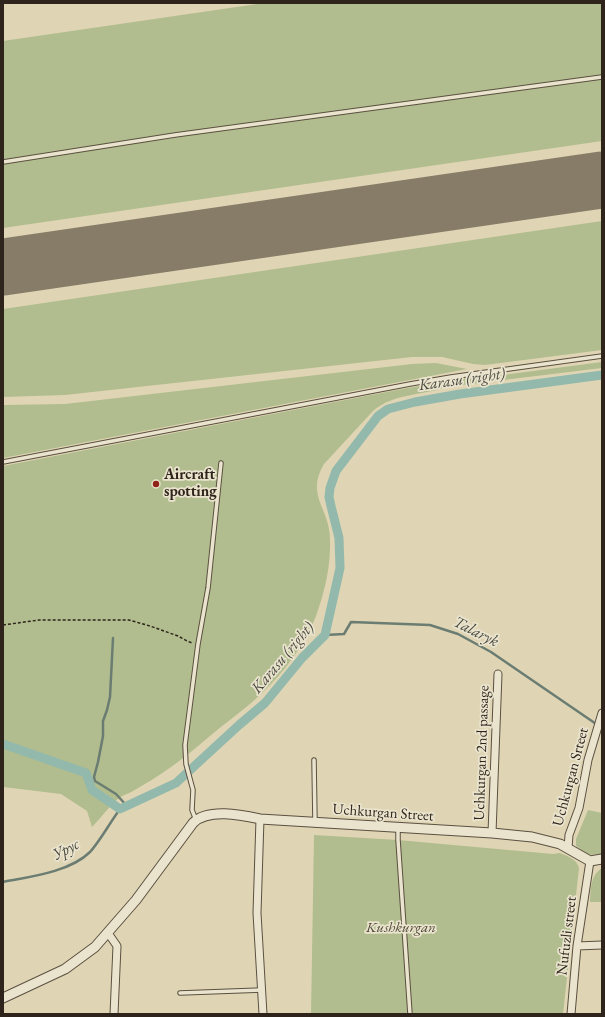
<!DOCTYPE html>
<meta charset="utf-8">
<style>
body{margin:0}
#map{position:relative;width:605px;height:1017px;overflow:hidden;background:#dfd5b4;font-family:"EB Garamond",serif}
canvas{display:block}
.frame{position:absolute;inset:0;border:4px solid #2f241b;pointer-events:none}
</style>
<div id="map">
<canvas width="605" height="1017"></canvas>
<div class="frame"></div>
</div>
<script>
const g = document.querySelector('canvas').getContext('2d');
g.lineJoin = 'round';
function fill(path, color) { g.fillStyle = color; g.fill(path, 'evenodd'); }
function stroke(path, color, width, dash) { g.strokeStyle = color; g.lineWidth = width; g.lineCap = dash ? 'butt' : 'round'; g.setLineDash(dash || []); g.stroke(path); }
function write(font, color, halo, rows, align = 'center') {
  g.font = font + ' "EB Garamond",serif'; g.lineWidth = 3.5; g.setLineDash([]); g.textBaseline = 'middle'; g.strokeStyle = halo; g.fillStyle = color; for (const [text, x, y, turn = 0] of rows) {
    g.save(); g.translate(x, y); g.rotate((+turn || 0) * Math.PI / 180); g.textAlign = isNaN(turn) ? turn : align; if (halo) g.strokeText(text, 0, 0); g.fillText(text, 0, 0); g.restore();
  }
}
fill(new Path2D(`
 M 264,3 L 602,3 L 602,141 L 3,228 L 3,41 Z
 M 602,221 L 602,350 L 485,365 L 473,364 L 442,357 L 412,357 L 65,395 L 3,397 L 3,309 Z
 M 602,362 L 602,368 L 446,387 C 421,396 394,393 373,411 L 324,464 C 305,496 330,508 330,539 C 331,565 325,591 316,616 C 307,640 286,670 267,688 C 252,704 233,717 216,731 C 201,743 187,756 171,767 C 159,776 145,784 133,791 C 128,794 123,795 119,798 C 111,804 100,819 92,827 L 87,811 L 61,794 L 3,787 L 3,466 L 402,389 L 466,378 L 487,377 Z
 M 436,363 L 467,369 L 3,458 L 3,405 L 65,404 L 412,364 Z
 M 588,810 L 602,813 L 602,854 L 588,855 L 576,846 L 576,839 Z
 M 314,835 L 398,840 L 553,854 L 560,853 C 567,856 577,859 579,868 L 563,1014 L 311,1014 Z
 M 602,868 L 602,902 L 590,902 C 591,889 590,876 602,868 Z`), '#b1bd8e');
stroke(new Path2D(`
 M 325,635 L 344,634 L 351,622 L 430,625 L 458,634 L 491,652 L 602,728
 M 113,638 L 110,697 L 107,710 L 103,721 L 103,736 L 98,762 L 94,777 L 95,781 L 116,794 L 127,806
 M 3,882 C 29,877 70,872 90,852 C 100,841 111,821 120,809`), '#6b7d72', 2.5);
stroke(new Path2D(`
 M 3,744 L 86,773 L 92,790 L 120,809 L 176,783 L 239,725 L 265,703 L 302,658 L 325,635 L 340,568 L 339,538 L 331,506 L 329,497 L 330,488 L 336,471 L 378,416 L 388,409 L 415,402 L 460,394 L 602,375`), '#93b9ac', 9);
stroke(new Path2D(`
 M 3,267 L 602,180`), '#877c68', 57);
const service = new Path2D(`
 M 3,162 L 175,135 L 602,77
 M 3,462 L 410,384 L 451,377 L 602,356
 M 314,760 L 315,822
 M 196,820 L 192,810 L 193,790 L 186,764 L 185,745 L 198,644 L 208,588 L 221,463
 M 398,828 L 398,840 L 410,1014
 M 180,993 L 262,990`);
const minor = new Path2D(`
 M 260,819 L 257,913 L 263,1014
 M 492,833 L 498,674
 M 568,848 L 569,835 L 579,808 L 588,760 L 602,713
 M 108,933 L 117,946 L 114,1014
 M 577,946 L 602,945
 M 571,1014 L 577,946 L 590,861`);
const tertiary = new Path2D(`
 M 3,998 L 65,969 L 95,947 L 136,900 L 193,823 C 208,808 241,815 260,819 L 492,833 L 532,837 L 560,844 L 590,861 L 602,859`);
stroke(service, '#5b5041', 5.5);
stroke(minor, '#5b5041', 9);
stroke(tertiary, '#5b5041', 11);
stroke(new Path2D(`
 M 3,625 L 39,620 L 129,620 L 150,626 L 178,636 L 187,641 L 192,643`), '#2f241b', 1.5, [3, 2]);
stroke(service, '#eae4ce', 3.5);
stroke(minor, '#eae4ce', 7);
stroke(tertiary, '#eae4ce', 9);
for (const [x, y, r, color] of [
 [156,484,4,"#8f2418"]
]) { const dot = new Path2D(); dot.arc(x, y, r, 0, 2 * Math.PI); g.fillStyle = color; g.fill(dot); stroke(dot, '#eae4ce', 1.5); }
write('bold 15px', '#2f241b', '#eae4ce', [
 ["Aircraft",164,475],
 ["spotting",164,492]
], 'left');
write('15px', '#2f241b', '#eae4ce', [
 ["Uchkurgan 2nd passage",482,753,-88],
 ["Uchkurgan Srteet",571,777,-75],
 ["Uchkurgan Street",383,813,4],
 ["Nufuzli street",567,936,-83]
]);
write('italic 15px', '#504a38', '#eae4ce', [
 ["Kushkurgan",401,928]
]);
write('italic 16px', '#48493f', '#eae4ce', [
 ["Karasu (right)",462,380,-8],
 ["Talaryk",476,632,27],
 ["Karasu (right)",283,658,-50],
 ["Урус",66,850,-28]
]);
</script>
